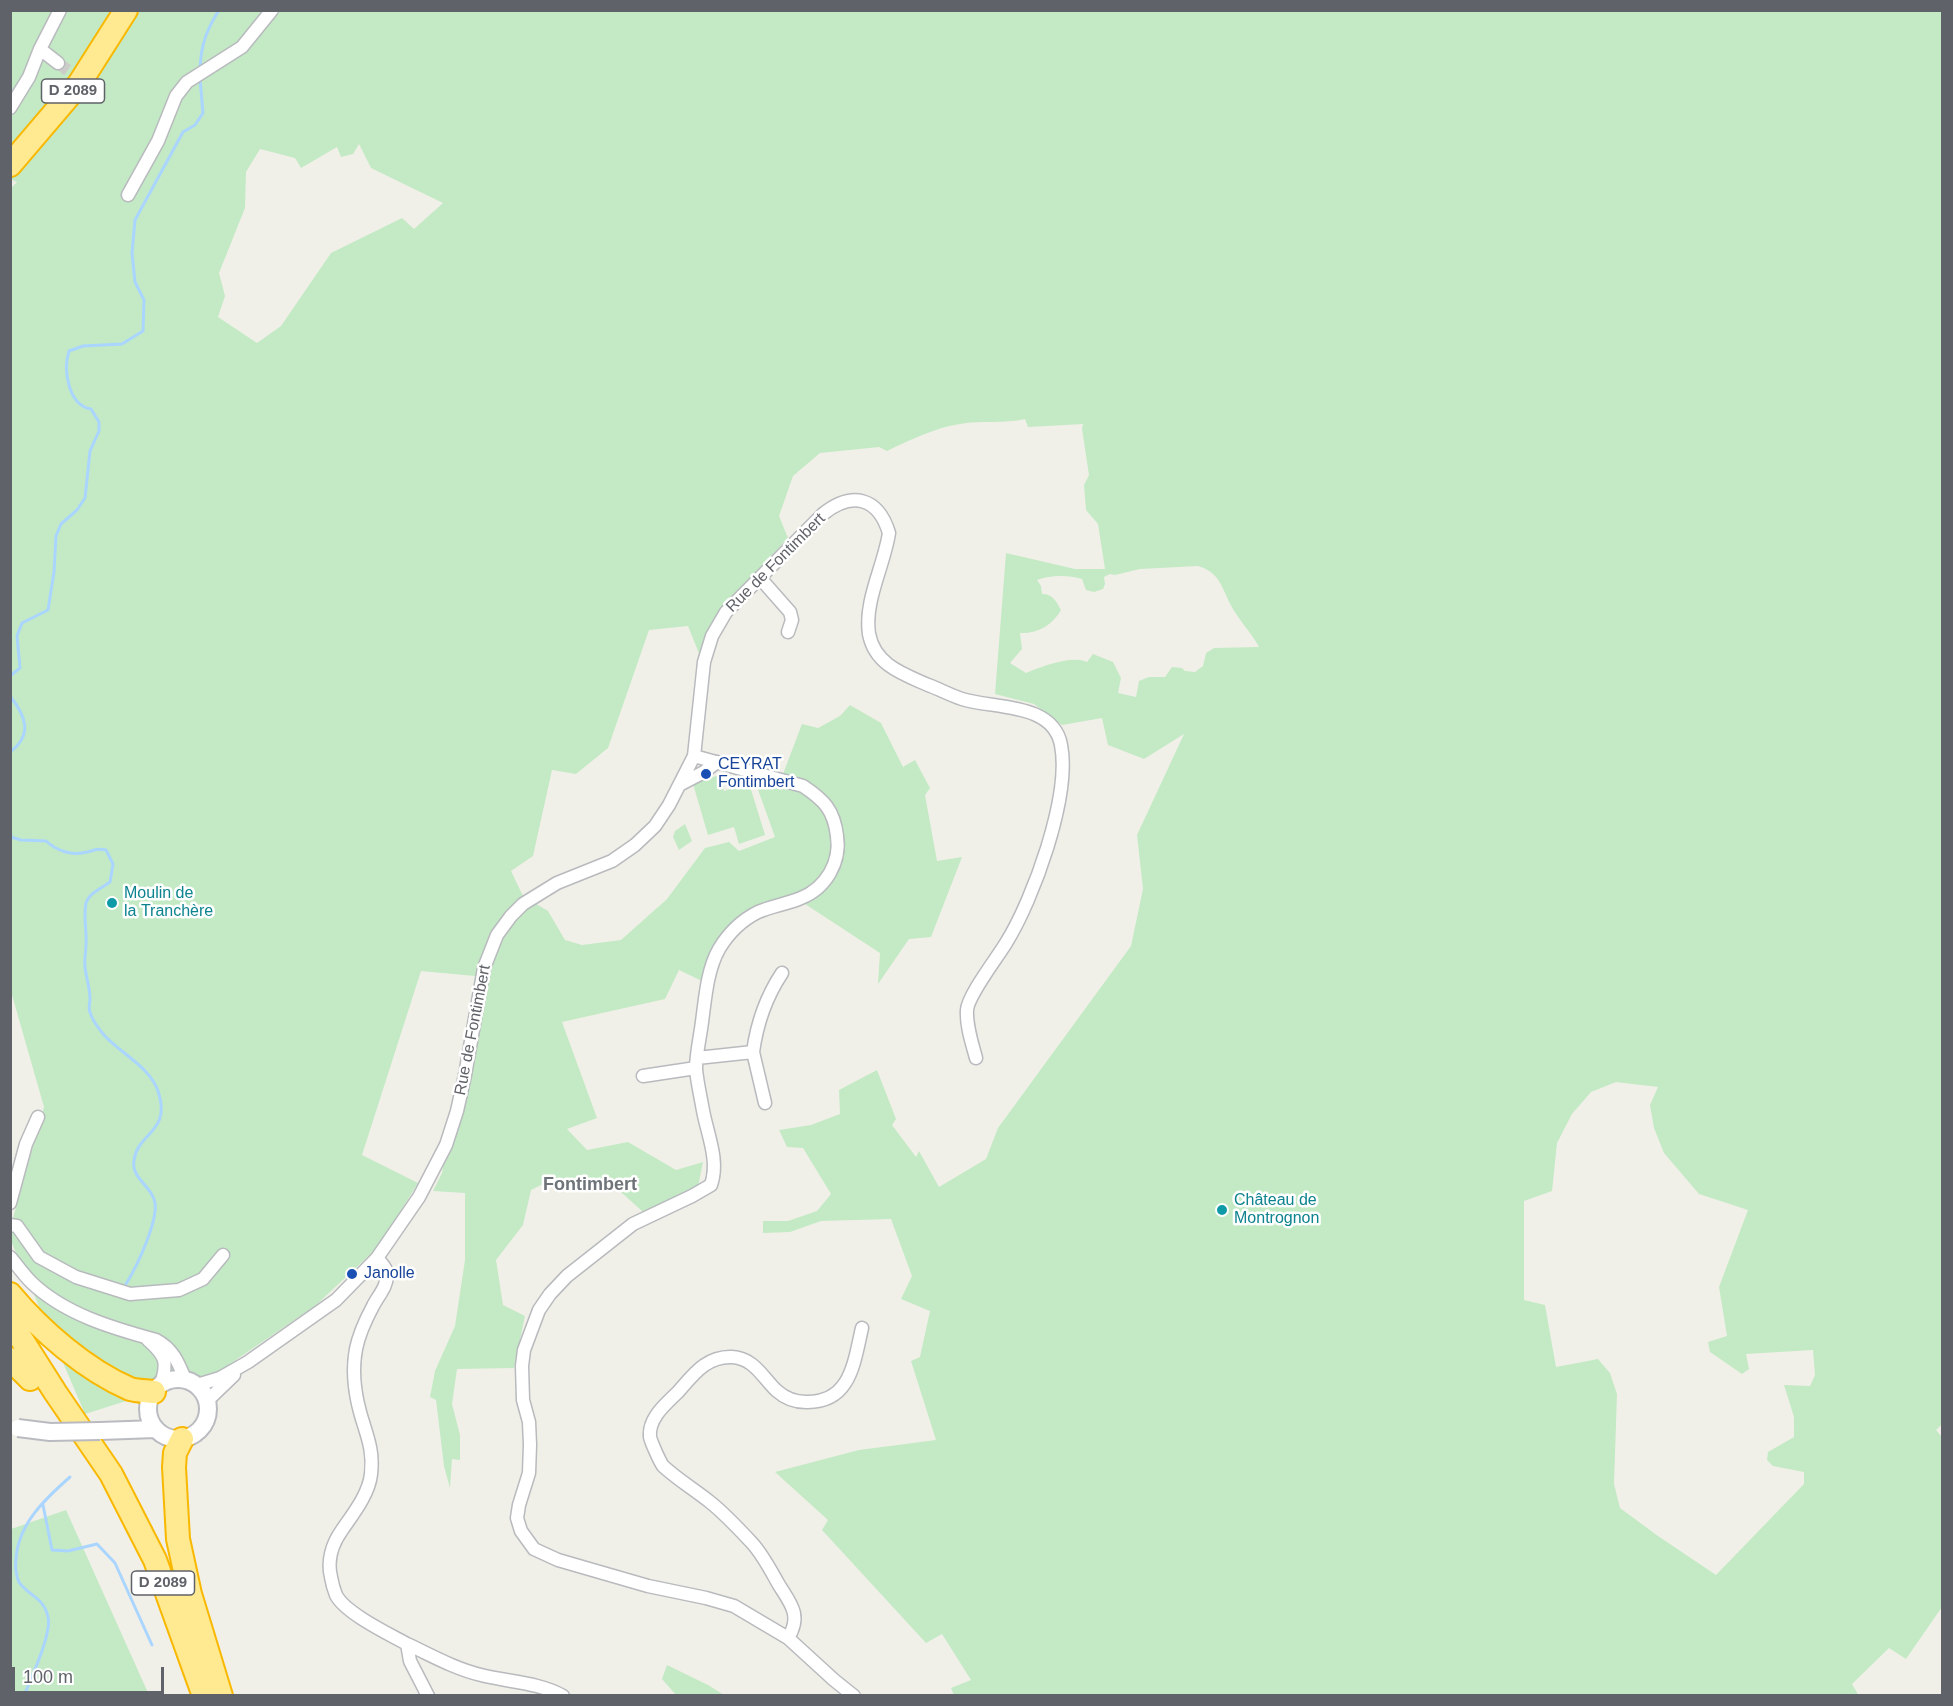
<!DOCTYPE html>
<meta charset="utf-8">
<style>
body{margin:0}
#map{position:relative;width:1953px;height:1706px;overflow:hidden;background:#f1f0e8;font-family:Arial,sans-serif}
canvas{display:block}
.frame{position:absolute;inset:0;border:12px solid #5f6268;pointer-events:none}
.scale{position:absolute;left:12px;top:1667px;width:152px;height:27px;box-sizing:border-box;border:3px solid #5f6268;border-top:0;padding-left:8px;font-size:18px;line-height:21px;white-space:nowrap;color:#5f6268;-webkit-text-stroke:4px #fff;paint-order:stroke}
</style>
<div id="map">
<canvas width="1953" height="1706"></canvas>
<div class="frame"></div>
<div class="scale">100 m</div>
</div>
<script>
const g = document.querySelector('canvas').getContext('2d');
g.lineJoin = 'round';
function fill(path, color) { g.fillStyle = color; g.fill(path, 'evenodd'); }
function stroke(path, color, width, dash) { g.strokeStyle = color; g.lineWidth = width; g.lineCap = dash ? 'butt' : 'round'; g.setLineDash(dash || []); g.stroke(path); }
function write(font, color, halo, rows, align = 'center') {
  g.font = font + ' Arial,sans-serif'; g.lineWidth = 5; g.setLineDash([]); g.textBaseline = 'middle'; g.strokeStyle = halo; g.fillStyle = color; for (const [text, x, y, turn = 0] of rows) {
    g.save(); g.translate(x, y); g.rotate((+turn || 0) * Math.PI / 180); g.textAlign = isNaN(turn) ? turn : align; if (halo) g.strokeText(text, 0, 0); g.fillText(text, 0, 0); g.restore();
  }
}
fill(new Path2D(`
 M 11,11 L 1942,11 L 1942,1424 L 1936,1430 L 1942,1437 L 1942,1607 L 1906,1659 L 1889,1648 L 1852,1684 L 1859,1696 L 954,1695 L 951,1688 L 971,1680 L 942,1634 L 926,1643 L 822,1530 L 828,1520 L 775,1472 L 859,1450 L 936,1440 L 911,1361 L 920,1357 L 930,1311 L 901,1299 L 912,1276 L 891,1219 L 821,1221 L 790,1232 L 763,1233 L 763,1221 L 788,1221 L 817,1211 L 831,1194 L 803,1148 L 787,1147 L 779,1130 L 811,1125 L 840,1114 L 839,1090 L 877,1070 L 896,1119 L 892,1125 L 916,1157 L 919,1151 L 939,1187 L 986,1159 L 998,1128 L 1131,946 L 1143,889 L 1137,835 L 1184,734 L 1144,759 L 1108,745 L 1102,718 L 1062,725 L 1034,704 L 995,694 L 1006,553 L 1075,569 L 1105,569 L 1098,524 L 1086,510 L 1084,485 L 1089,475 L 1082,429 L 1083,424 L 1028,427 L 1025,419 C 1004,424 982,420 960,424 C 934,428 910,440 887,451 L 879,447 L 820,453 L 793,476 L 779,516 L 788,538 L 722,609 L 700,656 L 688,626 L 649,630 L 608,748 L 576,774 L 552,770 L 533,856 L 511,871 L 523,896 L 548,911 L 565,940 L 582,945 L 621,940 L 667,899 L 705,848 L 729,842 L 739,851 L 775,837 L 756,784 L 783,774 L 802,724 L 818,728 L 840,716 L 850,705 L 881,723 L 903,767 L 915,760 L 930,788 L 925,795 L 937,861 L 962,857 L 931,937 L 909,939 L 878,984 L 880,953 L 802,902 L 730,931 L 704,982 L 679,970 L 665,999 L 562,1022 L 597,1118 L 567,1129 L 587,1150 L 628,1142 L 676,1170 L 703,1162 L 698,1187 L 643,1212 L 611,1183 L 551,1180 L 531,1190 L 523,1225 L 496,1260 L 503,1305 L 525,1316 L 514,1368 L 457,1369 L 452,1404 L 460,1435 L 460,1460 L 452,1459 L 450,1488 L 444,1466 L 436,1400 L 430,1397 L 435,1371 L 455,1326 L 465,1260 L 465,1193 L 433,1191 L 442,1173 L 475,976 L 421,971 L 362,1155 L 418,1183 L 378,1247 L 315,1306 L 218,1372 L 85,1414 L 11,1241 L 11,1225 L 44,1107 L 10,988 L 10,189 L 17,182 L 10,179 ZM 359,144 L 371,168 L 443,203 L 414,229 L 402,218 L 331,253 L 281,326 L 257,343 L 218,317 L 225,296 L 219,273 L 245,208 L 246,172 L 260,149 L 295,158 L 301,168 L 337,147 L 341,157 L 353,154 ZM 1198,566 C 1223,573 1222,593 1235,612 C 1242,624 1253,635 1259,647 L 1214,648 L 1206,653 L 1203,666 L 1195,672 L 1185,671 L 1182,668 L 1172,667 L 1165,677 L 1149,677 L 1139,681 L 1136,697 L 1118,693 L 1121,678 L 1113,662 L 1093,654 L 1087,662 C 1071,655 1041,667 1026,673 L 1010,663 L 1022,649 L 1020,633 C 1037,634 1053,625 1061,610 C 1056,601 1053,594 1042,594 L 1041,586 L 1037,580 C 1050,575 1069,575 1082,579 L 1086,590 L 1094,592 L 1103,589 L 1105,584 L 1104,577 L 1110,574 L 1115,575 L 1140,569 ZM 1616,1082 L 1658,1087 L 1650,1105 L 1654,1128 L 1664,1153 L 1699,1194 L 1748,1210 L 1719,1287 L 1727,1336 L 1708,1342 L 1710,1352 L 1742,1374 L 1749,1369 L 1746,1354 L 1813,1350 L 1815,1375 L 1810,1386 L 1784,1385 L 1794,1417 L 1794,1437 L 1768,1452 L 1767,1460 L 1773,1466 L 1804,1472 L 1804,1484 L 1716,1575 L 1658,1536 L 1620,1508 L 1614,1484 L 1617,1394 L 1610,1373 L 1598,1359 L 1556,1367 L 1545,1305 L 1524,1300 L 1524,1201 L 1552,1191 L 1557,1143 L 1572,1114 L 1591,1092 Z
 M 719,775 L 724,791 L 749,783 L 765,835 L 739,844 L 734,827 L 708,835 L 693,784 Z
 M 685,824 L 692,841 L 679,850 L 673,837 L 675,831 Z
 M 66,1510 L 149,1695 L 11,1695 L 11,1529 Z
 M 667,1665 L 708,1685 L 724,1695 L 676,1695 L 662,1679 Z`), '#c3eac5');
stroke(new Path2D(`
 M 200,69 C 201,45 206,31 219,10
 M 10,676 L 20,668 L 17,636 L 22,623 L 48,610 L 54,572 L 56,536 L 61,524 L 77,510 L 85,498 L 90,451 L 99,431 L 99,422 L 91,409 C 68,405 63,370 69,351 L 83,346 L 122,344 L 143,331 L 144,300 L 135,282 L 132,253 L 135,220 L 183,132 L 195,125 L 203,113 L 200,79
 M 10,696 C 26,716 33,735 10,752
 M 10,825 L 11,837 L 21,840 L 46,841 C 57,851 72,856 87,852 C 97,850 95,848 106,850 L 113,864 L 110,882 C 102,888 89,893 86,903 C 83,917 87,931 86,944 C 86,952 84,959 85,967 C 86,977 90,988 90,999 C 90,1003 88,1008 90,1012 C 92,1020 99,1029 104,1035 C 120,1053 150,1067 158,1091 C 172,1132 138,1132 134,1160 C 131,1177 149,1185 154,1199 C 161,1217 136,1268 126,1284
 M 43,1505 L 52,1550 L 68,1551 L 97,1544 L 115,1563 L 152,1645
 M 24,1696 C 31,1678 52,1634 48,1617 C 44,1597 27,1595 19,1582 C 16,1576 15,1566 16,1559 C 18,1524 45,1499 70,1477`), '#aad5ff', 3);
stroke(new Path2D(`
 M 58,63 L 98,92`), '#ccccc8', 12, [12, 6]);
const street = new Path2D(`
 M 40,49 L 58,63
 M 10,108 L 29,77 L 40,49 L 60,10
 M 128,195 L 158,141 L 176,96 L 187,82 L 242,47 L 272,10
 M 760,578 L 790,612 L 792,620 L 788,632
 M 694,756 L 803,786 C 824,800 834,810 837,836 C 841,862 826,888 801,898 C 787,904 772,906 758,912 C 742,920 728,934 719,949 C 706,972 705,1003 701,1029 C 699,1042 696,1056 696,1069 C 697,1081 700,1094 702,1105 C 706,1132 720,1159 711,1185 L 692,1196 L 633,1224 L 567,1276 L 550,1294 L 539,1310 L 524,1350 L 522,1366 L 523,1400 L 529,1422 L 530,1445 L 529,1473 L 519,1505 L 517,1518 L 521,1531 L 534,1549 L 558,1560 L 648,1586 L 706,1598 L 734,1606 L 788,1638 L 834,1680 L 854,1696
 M 681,784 L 704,772 L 717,762
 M 753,1052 C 757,1023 766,997 782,973
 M 697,1058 L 753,1052 L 765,1103
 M 643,1076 L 696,1068
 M 10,1203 L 26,1144 L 38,1117
 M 10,1225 L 17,1226 L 39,1257 L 76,1277 L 130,1294 L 179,1290 L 203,1279 L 223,1255
 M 10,1257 C 17,1265 23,1274 31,1282 C 64,1314 112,1328 156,1340 C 173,1349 178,1362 185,1379
 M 377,1258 C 381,1263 386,1267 387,1273 C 388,1286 378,1296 373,1306 C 366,1319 359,1334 356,1349 C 352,1370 354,1390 360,1412 C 366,1434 374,1449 371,1474 C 369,1494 353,1514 342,1530 C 332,1544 327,1561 331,1577 C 332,1583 334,1590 336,1595 C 345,1613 389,1634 407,1644 L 410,1661 L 428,1696
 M 148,1340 C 166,1356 168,1362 161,1384
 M 197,1385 L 220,1378 L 248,1362 L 336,1300 L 377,1258 L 419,1197 L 446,1145 L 457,1111 L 465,1075 L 484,968 L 497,935 L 511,916 L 523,904 L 557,883 L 612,861 L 635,845 L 655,826 L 669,805 L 694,756 L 704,662 L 712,636 L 726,612 L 823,514 C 852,491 878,497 889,533 C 884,566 864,601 869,634 C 875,665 903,674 928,685 C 939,689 950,695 962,699 C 993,709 1053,702 1061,745 C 1071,796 1033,900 1006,943 C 997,958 968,995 967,1010 C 966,1026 972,1043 976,1058
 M 207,1401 L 234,1375
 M 788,1638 C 802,1616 791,1604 779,1585 C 771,1571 763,1555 752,1543 C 739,1529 725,1514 710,1502 C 695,1490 677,1479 663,1466 C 660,1462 651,1442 650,1437 C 648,1418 666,1404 678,1392 C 693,1375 706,1356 732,1357 C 754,1358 763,1378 777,1391 C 786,1399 795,1402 806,1402 C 851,1403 854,1362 862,1328
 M 407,1644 C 431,1655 455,1669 481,1675 C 508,1682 538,1682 563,1696`);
const secondary = new Path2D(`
 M148 1409a30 30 0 1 1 60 0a30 30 0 1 1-60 0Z
 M 100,1431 L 156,1429`);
const highway = new Path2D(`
 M 10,165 L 79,84 L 126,10
 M 10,1294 C 41,1331 86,1370 130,1389 C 137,1391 146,1391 154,1392
 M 10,1321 L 55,1392 L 111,1474 L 155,1560 L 204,1696
 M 10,1359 L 30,1379
 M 182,1439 L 175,1453 L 174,1467 L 178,1539 L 190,1594 L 221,1696`);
stroke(street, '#b8babe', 15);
stroke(secondary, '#b9bbc1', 20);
stroke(highway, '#f9b800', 26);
stroke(street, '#fff', 12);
stroke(secondary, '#fff', 16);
stroke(highway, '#ffe991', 22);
const secondaryBridge = new Path2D(`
 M 18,1428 L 50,1432 L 100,1431`);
stroke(secondaryBridge, '#b9bbc1', 20, []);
stroke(secondaryBridge, '#fff', 16);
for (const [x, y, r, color] of [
 [706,774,6,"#1a4fb4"],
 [112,903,6,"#0f9aa8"],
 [1222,1210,6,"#0f9aa8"],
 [352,1274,6,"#1a4fb4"]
]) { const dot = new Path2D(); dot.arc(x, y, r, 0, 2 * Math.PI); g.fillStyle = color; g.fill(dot); stroke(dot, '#fff', 2); }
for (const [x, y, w] of [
 [73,91,63],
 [163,1583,63]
]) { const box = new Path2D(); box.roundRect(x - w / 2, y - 12, w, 24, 4.5); g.fillStyle = '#fff'; g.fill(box); stroke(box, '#5f6268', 1.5); }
write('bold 15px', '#5f6268', null, [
 ["D 2089",73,91],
 ["D 2089",163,1583]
]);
write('16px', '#5f6268', '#fff', [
 ["Rue de Fontimbert",776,563,-45],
 ["Rue de Fontimbert",473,1030,-79]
]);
write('16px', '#164399', '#fff', [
 ["CEYRAT",718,765],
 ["Fontimbert",718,783],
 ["Janolle",364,1274]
], 'left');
write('16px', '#0d838f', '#fff', [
 ["Moulin de",124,894],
 ["la Tranchère",124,912],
 ["Château de",1234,1201],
 ["Montrognon",1234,1219]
], 'left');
write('bold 18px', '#6f747a', '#fff', [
 ["Fontimbert",590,1185]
]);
</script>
